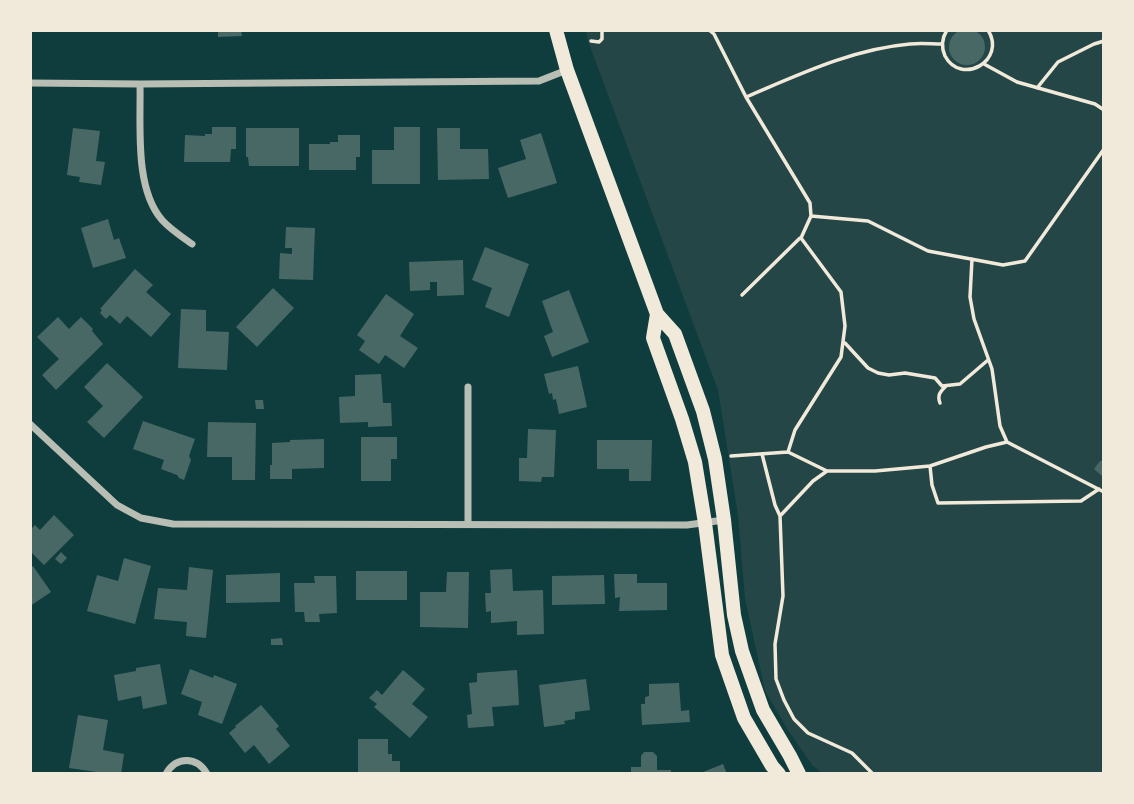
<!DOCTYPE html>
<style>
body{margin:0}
#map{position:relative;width:1134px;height:804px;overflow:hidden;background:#0f3d3e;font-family:"Exo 2",sans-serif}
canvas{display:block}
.frame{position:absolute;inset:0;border:32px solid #f1e9da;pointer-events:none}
</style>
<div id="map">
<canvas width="1134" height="804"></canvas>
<div class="frame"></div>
</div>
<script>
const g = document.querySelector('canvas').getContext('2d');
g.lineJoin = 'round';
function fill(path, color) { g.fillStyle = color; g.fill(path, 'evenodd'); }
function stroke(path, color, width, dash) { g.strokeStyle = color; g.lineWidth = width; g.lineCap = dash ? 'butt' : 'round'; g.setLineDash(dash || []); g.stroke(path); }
fill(new Path2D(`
 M 586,30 L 1104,30 L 1104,774 L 823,774 L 812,765 L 788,730 L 765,691 L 745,598 L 738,515 L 718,390 L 588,41 Z`), '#244646');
fill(new Path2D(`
 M949 47a18 18 0 1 1 36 0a18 18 0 1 1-36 0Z
 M 218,30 L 241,30 L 242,36 L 218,37 Z
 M 212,127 L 236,127 L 236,149 L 231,149 L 230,162 L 184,162 L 185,135 L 205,136 L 205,134 L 212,134 Z
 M 394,127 L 420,127 L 420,184 L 372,184 L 372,150 L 394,150 Z
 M 73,128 L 100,131 L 96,161 L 105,162 L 101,185 L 79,182 L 80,177 L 67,175 Z
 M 246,128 L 299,128 L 299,166 L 249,166 L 248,157 L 246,157 Z
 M 437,128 L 460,128 L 460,149 L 488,149 L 489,179 L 438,180 Z
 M 541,133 L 557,183 L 508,198 L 498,168 L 526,159 L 520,140 Z
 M 338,135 L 360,135 L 360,157 L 356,157 L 356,170 L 309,170 L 309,144 L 330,144 L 330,142 L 338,142 Z
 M 108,219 L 114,240 L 119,238 L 126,258 L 93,268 L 81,228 Z
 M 286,227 L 315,228 L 313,280 L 279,279 L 280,253 L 292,254 L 292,248 L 285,248 Z
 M 485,247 L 529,264 L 509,317 L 485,307 L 492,288 L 472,280 Z
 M 463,260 L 464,295 L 437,296 L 437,282 L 430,282 L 430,290 L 410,291 L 409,262 Z
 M 135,269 L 153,285 L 146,292 L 171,314 L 151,337 L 127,316 L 120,324 L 110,315 L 106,319 L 100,313 L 102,310 L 100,309 Z
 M 273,288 L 294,308 L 257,347 L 236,327 Z
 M 569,290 L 589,342 L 552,357 L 544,336 L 553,332 L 542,301 Z
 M 386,294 L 414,314 L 400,336 L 418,348 L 404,368 L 385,355 L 379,364 L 359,350 L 365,341 L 357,335 Z
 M 181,309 L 206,310 L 206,331 L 229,332 L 227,370 L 178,368 Z
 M 58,317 L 69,329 L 81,317 L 93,329 L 92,331 L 103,344 L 56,390 L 42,375 L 59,359 L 37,337 Z
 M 107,363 L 143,397 L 104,438 L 87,422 L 103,406 L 84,387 Z
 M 578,366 L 587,407 L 559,414 L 556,399 L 553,400 L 552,393 L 549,394 L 544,374 Z
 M 381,374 L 383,403 L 391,403 L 392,426 L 368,427 L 368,422 L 340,423 L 339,397 L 355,396 L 355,375 Z
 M 255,400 L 263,400 L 264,409 L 256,409 Z
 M 143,421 L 195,439 L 189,456 L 191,460 L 184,480 L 179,478 L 177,475 L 161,469 L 164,460 L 133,449 Z
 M 208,422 L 256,423 L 255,480 L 232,480 L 232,457 L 207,457 Z
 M 528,429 L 556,430 L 554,477 L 542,477 L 541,482 L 519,481 L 519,458 L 527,458 Z
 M 361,437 L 397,437 L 397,459 L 391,459 L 391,481 L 361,481 Z
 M 324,439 L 324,468 L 292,469 L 292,479 L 270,479 L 270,465 L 272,465 L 272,443 L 290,442 L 290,440 Z
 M 597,440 L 652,440 L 651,481 L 629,481 L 629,469 L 597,469 Z
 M 1100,461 L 1104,461 L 1104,481 L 1102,481 L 1102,476 L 1094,469 Z
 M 54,515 L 74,535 L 44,565 L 30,551 L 30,530 L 35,525 L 40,530 Z
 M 61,552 L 67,558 L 61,564 L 55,559 Z
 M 124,558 L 151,566 L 135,624 L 87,611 L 97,575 L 118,581 Z
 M 33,566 L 51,592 L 30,606 L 30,569 Z
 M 189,567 L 213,570 L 206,638 L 186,636 L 187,622 L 154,619 L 158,588 L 187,590 Z
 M 512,569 L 513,591 L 543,590 L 544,634 L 517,635 L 517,621 L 491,623 L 491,611 L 486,612 L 485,593 L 491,593 L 490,570 Z
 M 356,571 L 407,571 L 407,600 L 356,600 Z
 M 447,572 L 469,572 L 468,628 L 420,627 L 420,592 L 446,592 Z
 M 280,573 L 280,602 L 226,603 L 226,575 Z
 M 614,574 L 637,574 L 637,583 L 667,583 L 667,610 L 619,611 L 620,597 L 615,598 Z
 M 604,575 L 605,604 L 552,605 L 552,576 Z
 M 314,576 L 336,576 L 337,613 L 319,614 L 320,622 L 305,622 L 304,612 L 295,612 L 294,583 L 315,583 Z
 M 282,638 L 283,645 L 271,645 L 271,639 Z
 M 160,664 L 167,704 L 143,709 L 141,696 L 118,701 L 114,675 L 136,671 L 136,668 Z
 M 190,669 L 213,678 L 214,675 L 237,684 L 222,724 L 198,715 L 202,702 L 181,694 Z
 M 403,670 L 425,689 L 412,704 L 428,717 L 410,738 L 374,707 L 377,704 L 369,698 L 377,690 L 382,695 Z
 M 517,670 L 519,705 L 492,707 L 494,726 L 468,728 L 467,715 L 472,714 L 469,683 L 477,682 L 477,673 Z
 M 586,679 L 590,710 L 575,712 L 575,719 L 564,721 L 565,724 L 544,727 L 539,685 Z
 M 679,683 L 681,711 L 689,710 L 690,722 L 642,725 L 641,704 L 645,704 L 645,697 L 649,696 L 649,684 Z
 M 261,705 L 279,726 L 276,729 L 290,746 L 269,764 L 254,745 L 245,753 L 229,733 L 236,727 L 235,726 Z
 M 78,715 L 108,720 L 103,750 L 124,754 L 121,774 L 110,774 L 69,768 Z
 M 358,739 L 388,739 L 388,754 L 392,754 L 392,761 L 400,761 L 400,774 L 358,774 Z
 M 644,752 L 653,752 L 657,756 L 657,770 L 671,770 L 671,774 L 631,774 L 631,767 L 641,767 L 641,756 Z
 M 723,764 L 727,774 L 698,774 Z`), '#486865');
stroke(new Path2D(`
 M 709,30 L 714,34 L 746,97 L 810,203 L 811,216
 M 947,30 C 942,38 941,47 945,56 C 961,86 1007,61 988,30
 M 591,41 L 599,42 L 602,39 L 602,30
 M 984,64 L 1017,82 L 1095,104 L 1104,110
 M 1037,88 L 1058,62 L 1094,44 L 1104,41
 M 746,97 C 798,75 852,49 910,44 C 921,43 932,44 942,44
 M 972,259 L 970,297 L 974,319 L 992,369 L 1000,426 L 1007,442 L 1104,492
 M 742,295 L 800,238
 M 845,343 L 868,368 L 878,373 L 889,375 L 905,373 L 935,378 L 942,386 L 960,384 L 988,360
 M 940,403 C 937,395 940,392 946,386
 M 788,452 L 795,430 L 841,357 L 845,326 L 841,292 L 801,238 L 811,216 L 868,221 L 928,251 L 1003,265 L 1025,261 L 1104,149
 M 762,454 L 775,505 L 780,516
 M 731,456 L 788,452 L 827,471 L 875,471 L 930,466 L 986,447 L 1007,442
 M 930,466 L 932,485 L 938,503 L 1081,501 L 1099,489
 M 827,471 L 813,481 L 780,516 L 783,596 L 775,644 L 776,679 L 784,700 L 794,719 L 808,733 L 852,753 L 873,774`), '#f1e9da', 3.5);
stroke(new Path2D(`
 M 30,83 L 140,84 L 539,81 L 567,70
 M 140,84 C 141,124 134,188 162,220 C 170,229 182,237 192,244
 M 468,387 L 468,523
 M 30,424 L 117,505 L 141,518 L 173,524 L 687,525 L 724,520
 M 166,774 C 176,756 197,756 207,774`), '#b8beb3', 7);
stroke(new Path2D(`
 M 556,30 L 567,70 L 657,314 L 675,334 L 703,411 L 715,459 L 724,520 L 734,615 L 742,651 L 763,710 L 790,756 L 799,774
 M 657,314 L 653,338 L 682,419 L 695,462 L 705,523 L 722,655 L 744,718 L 772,766 L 779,774`), '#f1e9da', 14);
</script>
